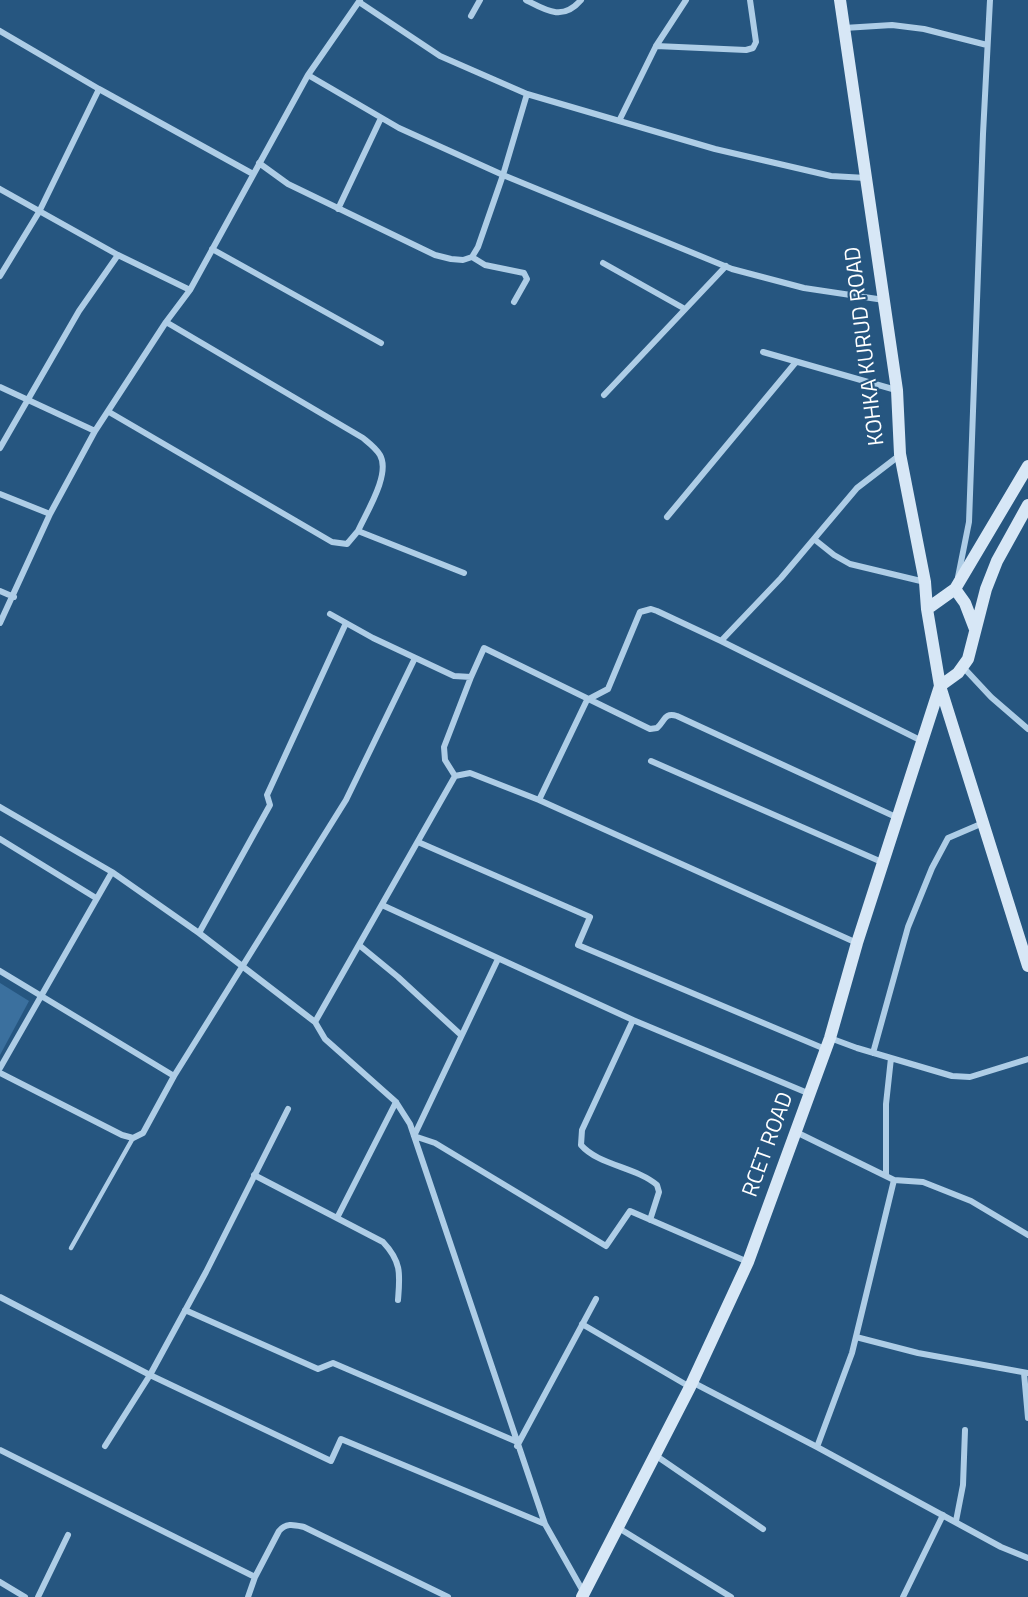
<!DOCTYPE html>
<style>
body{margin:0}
canvas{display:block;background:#265680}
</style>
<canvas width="1028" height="1597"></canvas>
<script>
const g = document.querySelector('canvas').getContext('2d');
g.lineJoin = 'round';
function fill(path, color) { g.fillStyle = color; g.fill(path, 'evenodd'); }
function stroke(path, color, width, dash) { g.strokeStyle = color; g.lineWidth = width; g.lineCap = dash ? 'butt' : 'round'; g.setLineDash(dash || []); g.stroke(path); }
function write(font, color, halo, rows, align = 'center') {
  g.font = font + ' "Titillium Web",sans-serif'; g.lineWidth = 4.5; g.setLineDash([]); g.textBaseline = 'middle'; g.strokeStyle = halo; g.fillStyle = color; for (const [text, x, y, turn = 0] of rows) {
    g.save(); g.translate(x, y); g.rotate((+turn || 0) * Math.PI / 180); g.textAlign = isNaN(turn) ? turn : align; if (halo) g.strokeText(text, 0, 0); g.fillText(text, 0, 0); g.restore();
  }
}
fill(new Path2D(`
 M 0,983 L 29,1001 L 0,1055 Z`), '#3b709e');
stroke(new Path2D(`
 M 71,1248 L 133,1138`), '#aecde6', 4.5);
stroke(new Path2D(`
 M 526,0 C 547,11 563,21 581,0
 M 359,2 L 440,56 L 527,94
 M 471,16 L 480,0
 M 844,28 L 892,25 L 924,29 L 987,45
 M 0,31 L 99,89 L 253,174
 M 656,46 L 746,50 L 753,48 L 756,42 L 750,0
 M 308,75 L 399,128 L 503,175 L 732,269 L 804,288 L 884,300
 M 619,121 L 656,46 L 686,0
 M 259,163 L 288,184 L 435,255 L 451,259 L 463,260 L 472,257 L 478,247 L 503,175 L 527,94 L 715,149 L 831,176 L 866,178
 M 0,189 L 118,255 L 190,290
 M 338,209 L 381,118
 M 212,249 L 381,343
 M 472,257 L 485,265 L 524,273 L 527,279 L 514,302
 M 603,263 L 685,309
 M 0,276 L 39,212 L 99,89
 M 166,322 L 363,438 C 369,443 376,448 380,455 C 391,474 366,513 358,531 L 464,573
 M 763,352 L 896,390
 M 0,387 L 95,431
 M 604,395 L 726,266
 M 109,412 L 332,542 L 347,544 L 358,531
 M 0,448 L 79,311 L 118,255
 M 0,494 L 50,514
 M 667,517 L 796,362
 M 814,539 L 834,555 L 850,564 L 925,582
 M 958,577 L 969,522 L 983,134 L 990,0
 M 0,591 L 14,597
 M 330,614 L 373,638 L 454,676 L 471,677 L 484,648 L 650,729 L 657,728 C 665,721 664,712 677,716 L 898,818
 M 0,623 L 50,514 L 95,431 L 166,322 L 190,290 L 308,75 L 360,0
 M 721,641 L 922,741
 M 963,667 L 991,697 L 1028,729
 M 651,761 L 884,863
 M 455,776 L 470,773 L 539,800
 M 0,807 L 112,872 L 199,933 L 315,1022 L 325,1039 L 396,1102 L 410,1124 L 545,1524 L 584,1593
 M 0,839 L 96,898
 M 418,842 L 590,917 L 578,945 L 825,1049
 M 382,905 L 633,1020 L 810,1094
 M 199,933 L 270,805 L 267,795 L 346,623
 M 857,943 L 539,800 L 587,700 L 608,689 L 640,612 L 651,609 L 657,611 L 721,641 L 781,578 L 857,488 L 900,455
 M 359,945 L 398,977 L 461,1035
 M 498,959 L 414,1136 L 435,1143 L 606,1246 L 630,1211 L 748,1262
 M 0,971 L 174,1076 L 346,800 L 415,658
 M 633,1020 L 582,1130 L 581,1145 C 598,1165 636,1167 657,1185 L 659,1192 L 650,1220
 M 315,1022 L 455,776 L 445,760 L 444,747 L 471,677
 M 830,1038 L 857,1048 L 952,1076 L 970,1077 L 1028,1059
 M 873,1053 L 908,927 L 932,868 L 948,838 L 983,823
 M 0,1068 L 112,872
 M 0,1073 L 122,1135 L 133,1138 L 143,1133 L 174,1076
 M 796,1132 L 894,1180 L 923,1182 L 971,1201 L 1028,1235
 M 254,1175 L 383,1242 C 402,1262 400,1275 398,1300
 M 886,1176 L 886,1104 L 891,1058
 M 337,1218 L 396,1102
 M 0,1297 L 150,1375 L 206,1272 L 288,1109
 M 185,1310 L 318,1369 L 333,1363 L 515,1441
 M 582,1324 L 690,1387
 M 856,1337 L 918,1353 L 1028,1373
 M 1024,1373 L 1028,1418
 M 692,1382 L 817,1447 L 1001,1547 L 1028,1558
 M 105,1446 L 150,1375 L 331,1461 L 341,1439 L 545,1524
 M 517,1446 L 596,1299
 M 817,1447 L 852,1353 L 894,1180
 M 0,1450 L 255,1577 L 248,1597
 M 655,1455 L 763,1529
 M 956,1521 L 963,1485 L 965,1430
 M 617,1527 L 731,1597
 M 255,1577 L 279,1531 C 286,1522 295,1525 304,1527 L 448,1597
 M 0,1582 L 25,1597
 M 38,1597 L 68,1535
 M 903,1597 L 943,1515`), '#aecde6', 6);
stroke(new Path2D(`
 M 840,0 L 897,390 L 900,454 L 925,582 L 927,609 L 940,686 L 1028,966
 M 955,589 L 965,603 L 975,629
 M 927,609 L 955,589 L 1028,466
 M 940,686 L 958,673 L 968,659 L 986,589 L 997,561 L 1028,505
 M 582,1597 L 690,1387 L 748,1262 L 830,1038 L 857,943 L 940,686`), '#d7e7f6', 12);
write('22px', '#fff', '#265680', [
 ["KOHKA KURUD ROAD",866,346,-97],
 ["RCET ROAD",769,1145,-70]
]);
</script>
